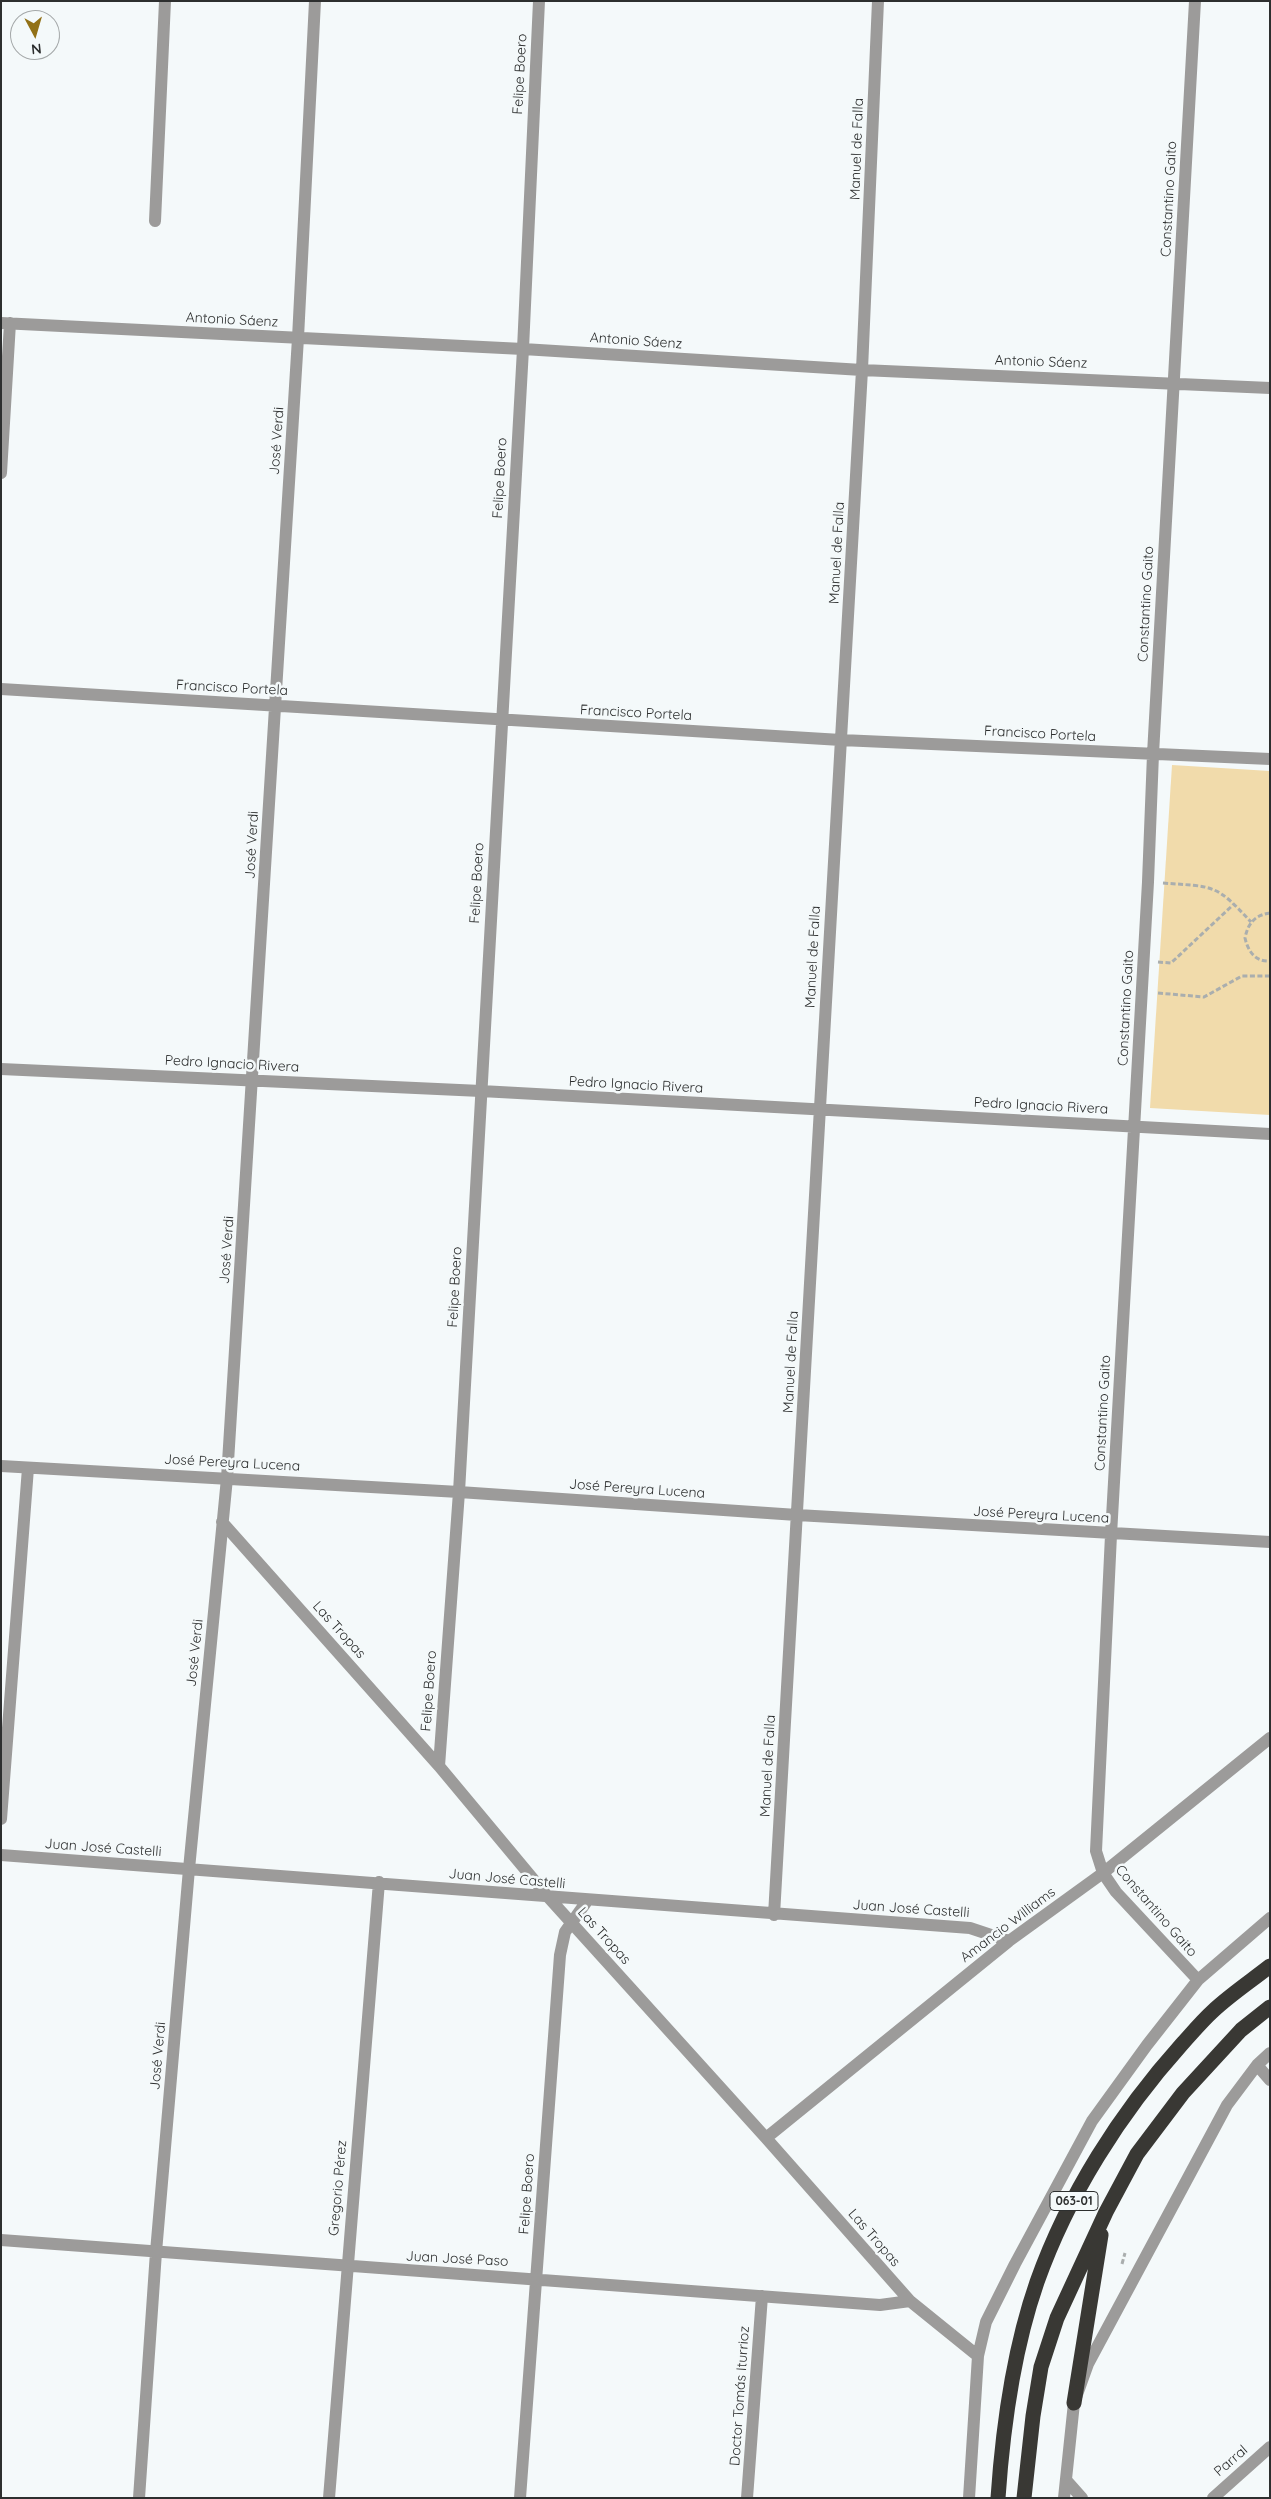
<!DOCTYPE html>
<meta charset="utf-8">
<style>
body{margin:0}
#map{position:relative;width:1271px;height:2499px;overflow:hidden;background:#f4f9fa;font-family:Quicksand,sans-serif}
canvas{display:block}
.frame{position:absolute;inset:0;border:2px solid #2d2f2f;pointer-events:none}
.north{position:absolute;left:10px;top:10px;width:50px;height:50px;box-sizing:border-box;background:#f4f9fa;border:1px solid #a4a8a9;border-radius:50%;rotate:174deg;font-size:14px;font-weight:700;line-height:20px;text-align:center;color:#2d2f2f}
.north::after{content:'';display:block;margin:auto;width:18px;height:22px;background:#927117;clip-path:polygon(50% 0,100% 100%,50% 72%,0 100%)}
</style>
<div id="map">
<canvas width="1271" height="2499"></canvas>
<div class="frame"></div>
<div class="north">N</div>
</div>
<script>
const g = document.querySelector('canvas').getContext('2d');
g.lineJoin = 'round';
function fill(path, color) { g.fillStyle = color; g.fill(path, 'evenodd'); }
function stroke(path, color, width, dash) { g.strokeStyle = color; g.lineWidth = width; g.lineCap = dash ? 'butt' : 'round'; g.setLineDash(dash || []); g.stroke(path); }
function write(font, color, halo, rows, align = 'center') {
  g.font = font + ' Quicksand,sans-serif'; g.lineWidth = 5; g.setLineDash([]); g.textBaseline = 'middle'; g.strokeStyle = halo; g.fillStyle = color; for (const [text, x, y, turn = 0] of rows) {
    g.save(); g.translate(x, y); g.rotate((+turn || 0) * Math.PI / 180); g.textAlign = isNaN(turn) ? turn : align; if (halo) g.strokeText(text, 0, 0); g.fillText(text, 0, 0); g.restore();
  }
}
fill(new Path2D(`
 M 1172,765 L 1270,771 L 1270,1115 L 1150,1108 Z`), '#f1dbab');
stroke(new Path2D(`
 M 1163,883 C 1214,887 1215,883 1251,922
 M 1270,913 C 1255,915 1248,923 1245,938 C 1248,951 1255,962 1270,961
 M 1158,962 L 1171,963 L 1234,904
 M 1158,993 L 1204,997 L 1242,976 L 1270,976
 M 1122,2264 L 1125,2253`), '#aaaeae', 3, [5, 2.5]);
stroke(new Path2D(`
 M 1195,1 L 1153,754 L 1148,882 L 1111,1535 L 1096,1851 L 1103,1873 L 1116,1892 L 1198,1980
 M 155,221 L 165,1
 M 1,323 L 523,349 L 862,370 L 1270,388
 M 1,473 L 10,323
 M 1,689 L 841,740 L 1270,759
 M 1,1069 L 481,1091 L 1270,1134
 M 1,1466 L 459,1492 L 797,1515 L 1270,1542
 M 222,1522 L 439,1766 L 549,1898 L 766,2138 L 910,2301 L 978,2356
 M 439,1766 L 459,1492 L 523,349 L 539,1
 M 1,1819 L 28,1468
 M 1,1855 L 970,1928 L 1009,1941
 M 774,1915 L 862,370 L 878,1
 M 1257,2065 L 1270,2080
 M 766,2138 L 1009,1941 L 1103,1873 L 1270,1738
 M 1,2240 L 880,2305 L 910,2301
 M 1066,2480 L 1082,2498
 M 139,2498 L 156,2252 L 189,1869 L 227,1478 L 298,338 L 315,1
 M 329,2498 L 379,1882
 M 520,2498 L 560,1955 L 565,1932 L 587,1901
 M 747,2498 L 762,2296
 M 969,2498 L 978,2356 L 986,2322 L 1015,2264 L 1092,2121 L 1147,2045 L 1198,1980 L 1270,1918
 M 1064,2498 L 1074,2403 L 1088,2364 L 1227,2105 L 1257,2065 L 1270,2053
 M 1213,2498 L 1270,2447`), '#9c9b9a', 12);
stroke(new Path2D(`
 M 1074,2403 L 1101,2235
 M 998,2498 C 1003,2425 1013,2351 1037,2282 C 1068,2195 1120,2113 1182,2044 C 1192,2033 1202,2021 1213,2011 C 1230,1995 1251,1981 1270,1966
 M 1024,2498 L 1033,2416 L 1041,2367 L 1057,2318 L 1106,2212 L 1137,2154 L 1183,2093 L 1241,2030 L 1270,2007`), '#393834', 15);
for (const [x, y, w] of [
 [1074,2201,48]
]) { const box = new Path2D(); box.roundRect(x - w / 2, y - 9.5, w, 19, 4); g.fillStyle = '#f4f9fa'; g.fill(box); stroke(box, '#2d2f2f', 1); }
write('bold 12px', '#2d2f2f', null, [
 ["063-01",1074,2201]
]);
write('14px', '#2d2f2f', '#f4f9fa', [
 ["Felipe Boero",520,74,-87],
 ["Manuel de Falla",857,149,-88],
 ["Constantino Gaito",1169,199,-87],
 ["Antonio Sáenz",232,320,3],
 ["Antonio Sáenz",636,341,4],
 ["Antonio Sáenz",1041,362,2],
 ["José Verdi",277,441,-86],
 ["Felipe Boero",500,478,-87],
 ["Manuel de Falla",837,553,-87],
 ["Constantino Gaito",1146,604,-87],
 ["Francisco Portela",232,688,3],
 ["Francisco Portela",636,713,3],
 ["Francisco Portela",1040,734,3],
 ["José Verdi",252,845,-87],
 ["Felipe Boero",477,883,-87],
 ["Manuel de Falla",813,957,-87],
 ["Constantino Gaito",1126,1008,-87],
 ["Pedro Ignacio Rivera",232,1064,3],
 ["Pedro Ignacio Rivera",636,1085,3],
 ["Pedro Ignacio Rivera",1041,1106,3],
 ["José Verdi",227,1250,-86],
 ["Felipe Boero",455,1287,-87],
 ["Manuel de Falla",791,1362,-87],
 ["Constantino Gaito",1103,1413,-87],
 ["José Pereyra Lucena",232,1463,3],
 ["José Pereyra Lucena",637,1489,4],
 ["José Pereyra Lucena",1041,1515,3],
 ["Las Tropas",339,1630,48],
 ["José Verdi",195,1653,-84],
 ["Felipe Boero",429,1691,-86],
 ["Manuel de Falla",768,1766,-87],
 ["Juan José Castelli",103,1848,4],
 ["Juan José Castelli",507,1879,5],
 ["Juan José Castelli",911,1909,4],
 ["Constantino Gaito",1156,1911,49],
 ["Amancio Williams",1008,1925,-37],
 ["Las Tropas",604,1936,48],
 ["José Verdi",158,2056,-85],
 ["Gregorio Pérez",338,2188,-85],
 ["Felipe Boero",527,2194,-86],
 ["Las Tropas",874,2238,49],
 ["Juan José Paso",457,2259,3],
 ["Doctor Tomás Iturrioz",740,2396,-86],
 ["Parral",1231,2461,-41]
]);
</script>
